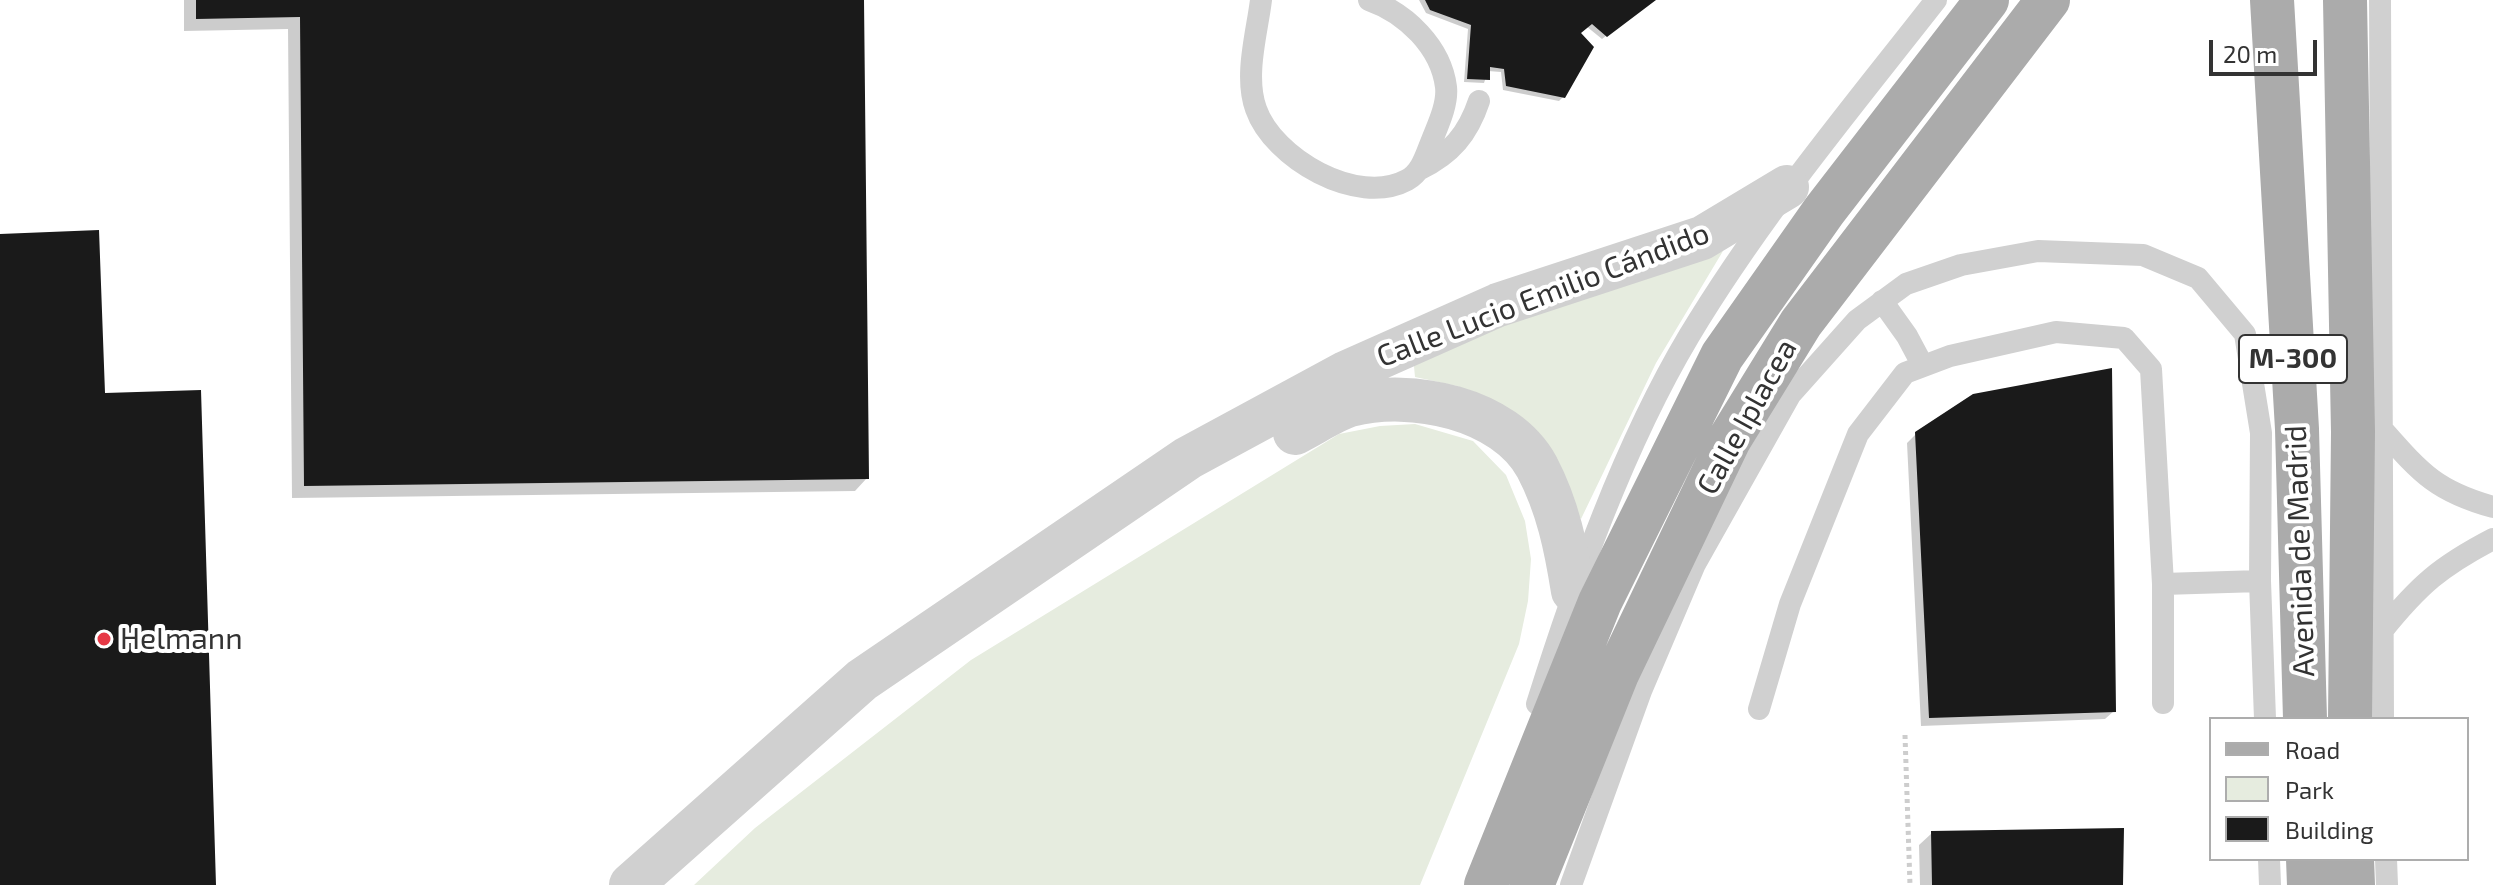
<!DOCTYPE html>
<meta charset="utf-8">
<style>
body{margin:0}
#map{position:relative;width:2493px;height:885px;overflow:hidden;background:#fff;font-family:"Exo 2",sans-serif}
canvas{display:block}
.legend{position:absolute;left:2209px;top:717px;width:260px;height:144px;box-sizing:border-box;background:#fff;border:2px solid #adadad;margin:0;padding:10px 14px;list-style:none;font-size:24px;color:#333}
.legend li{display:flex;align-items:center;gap:16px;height:40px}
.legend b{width:40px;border:2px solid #adadad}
.scale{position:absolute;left:2209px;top:40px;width:108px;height:36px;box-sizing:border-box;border:4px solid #333;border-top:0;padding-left:10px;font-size:24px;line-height:28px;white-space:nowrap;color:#333;-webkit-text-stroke:6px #fff;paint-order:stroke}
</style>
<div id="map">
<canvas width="2493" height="885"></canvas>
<ul class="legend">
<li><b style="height:10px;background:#ababab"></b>Road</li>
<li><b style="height:22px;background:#e6ecdf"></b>Park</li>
<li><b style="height:22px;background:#1a1a1a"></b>Building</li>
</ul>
<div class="scale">20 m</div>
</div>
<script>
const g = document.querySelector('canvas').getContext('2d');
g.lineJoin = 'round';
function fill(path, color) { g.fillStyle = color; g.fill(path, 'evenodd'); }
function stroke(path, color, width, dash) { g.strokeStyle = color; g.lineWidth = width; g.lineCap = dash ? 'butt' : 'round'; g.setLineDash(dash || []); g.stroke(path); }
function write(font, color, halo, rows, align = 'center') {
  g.font = font + ' "Exo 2",sans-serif'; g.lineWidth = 8; g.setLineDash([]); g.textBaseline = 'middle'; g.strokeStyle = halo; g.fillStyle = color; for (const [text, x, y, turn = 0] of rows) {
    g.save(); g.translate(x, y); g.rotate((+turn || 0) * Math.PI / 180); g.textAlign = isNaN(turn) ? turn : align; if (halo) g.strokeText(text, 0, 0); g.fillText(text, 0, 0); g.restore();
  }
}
fill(new Path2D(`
 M 1723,251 L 1656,363 L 1581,519 L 1493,400 L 1457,386 L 1415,377 L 1413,356 Z
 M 1415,424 L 1473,441 L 1506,475 L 1525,521 L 1531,559 L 1528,601 L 1519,644 L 1420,885 L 694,885 L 755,828 L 971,660 L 1339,434 L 1380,426 Z`), '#e6ecdf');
fill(new Path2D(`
 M 184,0 L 862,0 L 867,478 L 855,491 L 292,498 L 288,29 L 184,31 Z
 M 1419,0 L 1653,0 L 1602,39 L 1586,26 L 1579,33 L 1563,97 L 1559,101 L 1503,90 L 1501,72 L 1488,71 L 1484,83 L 1464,82 L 1468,29 L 1426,13 Z
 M 1916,434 L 2114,711 L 2105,719 L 1921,726 L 1907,443 Z
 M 1932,833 L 2121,885 L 1920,885 L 1919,845 Z`), '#0003');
fill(new Path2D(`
 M 196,0 L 864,0 L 869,479 L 304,486 L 300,17 L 196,19 Z
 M 1425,0 L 1656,0 L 1607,37 L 1592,24 L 1581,33 L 1594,47 L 1565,98 L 1506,86 L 1504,69 L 1490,67 L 1490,80 L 1467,79 L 1471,25 L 1430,10 Z
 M 99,230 L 105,393 L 201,390 L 216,885 L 0,885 L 0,234 Z
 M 2112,368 L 2116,712 L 1929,718 L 1915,432 L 1973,394 Z
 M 2124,828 L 2123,885 L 1932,885 L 1931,831 Z`), '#1a1a1a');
stroke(new Path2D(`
 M 1905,735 L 1910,885`), '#cdcdcd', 5, [4, 4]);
stroke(new Path2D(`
 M 1261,0 C 1257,33 1244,76 1256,109 C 1273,158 1357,207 1407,180 C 1422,172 1426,154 1432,140 C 1438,125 1448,104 1446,87 C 1441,47 1406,13 1369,0
 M 2380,0 L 2383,719
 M 1420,169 C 1451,154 1468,134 1479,101
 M 1882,301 L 1907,336 L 1923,366
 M 2381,428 C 2420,472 2435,491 2493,507
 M 2163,584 L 2163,703
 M 2382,631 C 2419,585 2441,566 2493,539
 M 1537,704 C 1575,583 1624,445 1689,336 C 1761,216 1850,110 1936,0
 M 1759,709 L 1790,604 L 1858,434 L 1905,373 L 1950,356 L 2056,332 L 2124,338 L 2151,369 L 2163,584 L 2260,581
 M 2269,859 L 2270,885
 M 2386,859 L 2387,885
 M 1571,885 L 1641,691 L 1695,564 L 1790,395 L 1857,320 L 1906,284 L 1961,265 L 2038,251 L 2143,255 L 2198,278 L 2245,334 L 2261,433 L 2260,581 L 2265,719`), '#d0d0d0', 22);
stroke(new Path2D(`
 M 1295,433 C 1313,424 1332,411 1350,405 C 1411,389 1505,408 1537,467 C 1558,507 1566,547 1573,591
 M 631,885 L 862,680 L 1188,458 L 1345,373 L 1498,305 L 1702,238 L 1787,187`), '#d0d0d0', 44);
stroke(new Path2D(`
 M 2272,0 L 2297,429 L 2305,719
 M 2345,0 L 2353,432 L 2350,719
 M 2308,859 L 2309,885
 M 2352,859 L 2353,885
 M 1486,885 L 1600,602 L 1722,356 L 1824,211 L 1987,0
 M 1532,885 L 1617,674 L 1729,440 L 1801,323 L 2048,0`), '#ababab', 44);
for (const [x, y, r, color] of [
 [104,639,8,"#e63946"]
]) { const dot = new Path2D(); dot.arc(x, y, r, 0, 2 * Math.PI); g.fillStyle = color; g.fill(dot); stroke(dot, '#fff', 3); }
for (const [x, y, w] of [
 [2293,359,108]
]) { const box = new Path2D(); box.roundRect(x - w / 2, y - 24, w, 48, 6); g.fillStyle = '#fff'; g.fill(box); stroke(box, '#333', 2); }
write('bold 28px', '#333', null, [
 ["M-300",2293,359]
]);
write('30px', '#333', '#fff', [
 ["Calle Lucio Emilio Cándido",1543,295,-21],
 ["Calle Iplacea",1747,417,-61],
 ["Avenida de Madrid",2300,551,-92]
]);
write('30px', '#333', '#fff', [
 ["Helmann",120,639]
], 'left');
</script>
